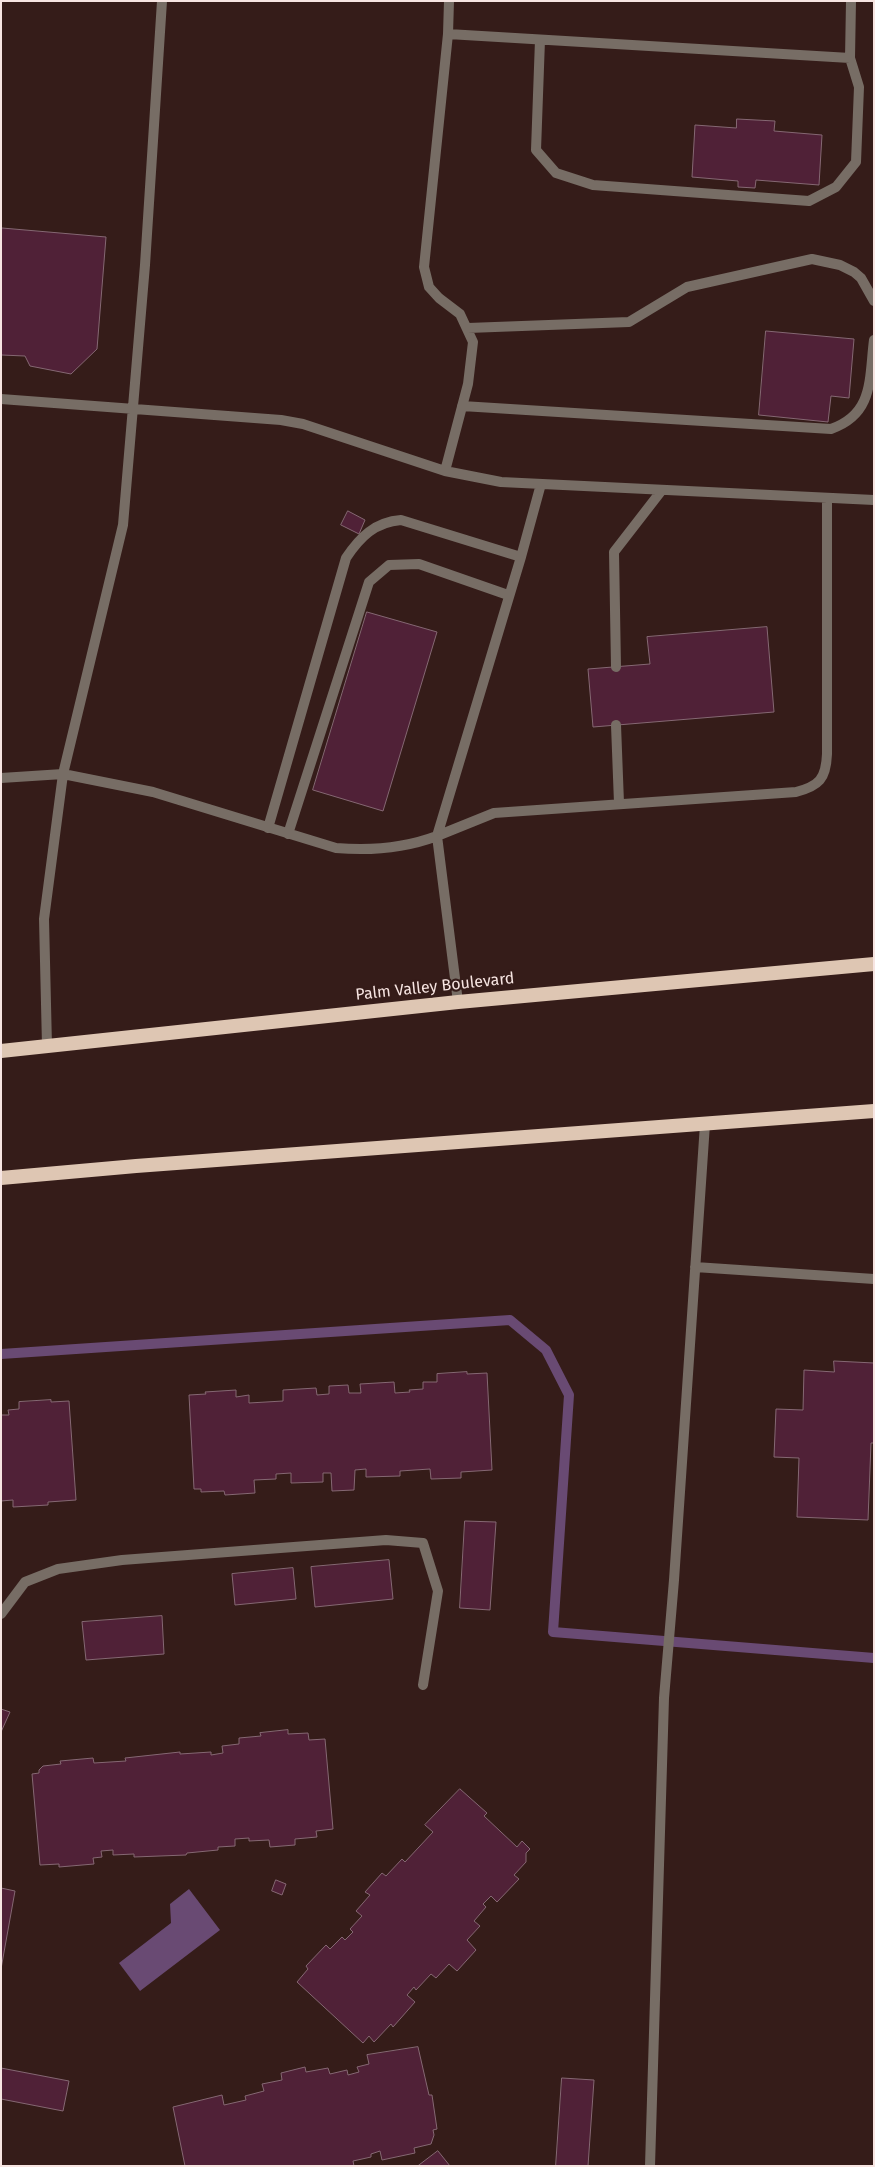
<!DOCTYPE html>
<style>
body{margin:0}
#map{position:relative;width:875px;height:2167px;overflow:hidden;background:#351c19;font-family:"Fira Sans",sans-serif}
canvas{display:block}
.frame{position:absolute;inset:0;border:2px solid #f7e5e2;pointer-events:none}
</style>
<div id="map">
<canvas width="875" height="2167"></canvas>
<div class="frame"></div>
</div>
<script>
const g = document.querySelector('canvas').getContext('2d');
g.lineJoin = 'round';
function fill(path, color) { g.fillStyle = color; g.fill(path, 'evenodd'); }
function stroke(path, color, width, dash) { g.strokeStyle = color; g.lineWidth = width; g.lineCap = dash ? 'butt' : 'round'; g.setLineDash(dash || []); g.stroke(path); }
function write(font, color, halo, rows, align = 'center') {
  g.font = font + ' "Fira Sans",sans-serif'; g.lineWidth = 4.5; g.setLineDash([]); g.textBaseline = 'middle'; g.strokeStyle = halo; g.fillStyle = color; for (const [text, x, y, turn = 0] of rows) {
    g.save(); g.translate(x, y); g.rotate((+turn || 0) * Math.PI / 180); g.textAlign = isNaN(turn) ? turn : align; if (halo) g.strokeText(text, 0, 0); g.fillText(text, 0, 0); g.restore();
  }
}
fill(new Path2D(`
 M 189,1889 L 220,1930 L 140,1991 L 119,1963 L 171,1923 L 170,1904 Z`), '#694a73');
stroke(new Path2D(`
 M 1,1354 L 510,1320 L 546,1350 L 569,1395 L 553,1632 L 874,1658`), '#694a73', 10);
const building = new Path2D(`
 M 737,119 L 775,121 L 774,131 L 822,135 L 819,185 L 756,180 L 755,188 L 738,187 L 738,181 L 692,177 L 695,125 L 736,128 Z
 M 2,228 L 106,237 L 97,349 L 71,374 L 30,366 L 25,356 L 1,355 Z
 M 766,331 L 854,339 L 849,398 L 831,396 L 828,422 L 759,415 Z
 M 348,511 L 365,520 L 359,534 L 341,525 Z
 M 367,612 L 437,632 L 383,811 L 313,790 Z
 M 767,627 L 774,712 L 593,727 L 588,669 L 650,664 L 647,637 Z
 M 834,1361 L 874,1363 L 874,1443 L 871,1443 L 868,1520 L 797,1517 L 799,1458 L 774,1457 L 776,1409 L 803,1410 L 804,1370 L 834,1372 Z
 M 467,1372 L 467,1374 L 487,1373 L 492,1470 L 461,1472 L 461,1478 L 431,1479 L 430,1469 L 400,1471 L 400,1476 L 366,1477 L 366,1469 L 355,1470 L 354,1490 L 332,1491 L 331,1473 L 323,1473 L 323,1482 L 291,1483 L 291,1473 L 276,1474 L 276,1479 L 254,1480 L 255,1493 L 225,1495 L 224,1491 L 201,1492 L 201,1489 L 194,1489 L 189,1395 L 206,1394 L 205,1392 L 236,1390 L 236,1397 L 249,1395 L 249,1403 L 283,1401 L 283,1390 L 316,1388 L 317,1395 L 329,1394 L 329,1386 L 348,1385 L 349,1393 L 361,1393 L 360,1384 L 394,1382 L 395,1393 L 410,1392 L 409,1390 L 423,1389 L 423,1382 L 437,1382 L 437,1374 Z
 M 51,1400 L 51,1402 L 69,1401 L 76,1500 L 48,1502 L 48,1505 L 13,1507 L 13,1500 L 1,1501 L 1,1415 L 9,1415 L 8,1410 L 19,1409 L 19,1402 Z
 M 465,1521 L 496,1522 L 490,1610 L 460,1608 Z
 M 389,1560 L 393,1599 L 315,1607 L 311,1567 Z
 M 293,1568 L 296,1599 L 235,1605 L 232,1574 Z
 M 162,1616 L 164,1654 L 86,1660 L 82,1622 Z
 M 1,1709 L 10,1712 L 1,1732 Z
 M 288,1730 L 288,1734 L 308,1733 L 309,1740 L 325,1739 L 333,1829 L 316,1831 L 317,1837 L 295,1839 L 295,1845 L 270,1847 L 269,1840 L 249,1841 L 249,1838 L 235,1839 L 235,1846 L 218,1847 L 218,1850 L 187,1853 L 186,1855 L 134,1857 L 134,1854 L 113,1855 L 113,1850 L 101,1851 L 102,1857 L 93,1858 L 94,1864 L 59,1867 L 59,1864 L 40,1865 L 32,1774 L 39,1773 L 39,1770 L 43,1766 L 61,1764 L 60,1761 L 93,1758 L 94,1763 L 126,1761 L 125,1758 L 180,1752 L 180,1754 L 211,1752 L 211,1755 L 223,1753 L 222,1746 L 239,1744 L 239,1738 L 261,1736 L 260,1733 Z
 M 460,1789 L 487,1813 L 484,1816 L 517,1847 L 522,1841 L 530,1849 L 526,1853 L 526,1862 L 514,1875 L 519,1879 L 497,1902 L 491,1896 L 483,1904 L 486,1907 L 474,1921 L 480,1926 L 467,1940 L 476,1950 L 457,1971 L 449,1964 L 436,1978 L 431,1974 L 416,1990 L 414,1987 L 407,1995 L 415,2002 L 393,2027 L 391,2024 L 374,2042 L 369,2036 L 363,2043 L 297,1982 L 308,1969 L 306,1966 L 326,1945 L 330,1949 L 342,1937 L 345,1940 L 353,1932 L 350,1929 L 362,1916 L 356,1911 L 370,1895 L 365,1892 L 382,1873 L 386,1876 L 402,1859 L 405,1862 L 433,1832 L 425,1825 Z
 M 276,1880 L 286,1884 L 282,1895 L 272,1891 Z
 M 1,1888 L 15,1891 L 1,1969 Z
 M 418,2047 L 429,2095 L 432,2095 L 437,2129 L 433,2130 L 434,2135 L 431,2144 L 414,2148 L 415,2153 L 382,2160 L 380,2151 L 371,2154 L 371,2157 L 353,2161 L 354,2166 L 185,2166 L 173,2107 L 222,2095 L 224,2105 L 246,2100 L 245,2096 L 264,2091 L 262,2084 L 282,2080 L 281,2073 L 305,2067 L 306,2072 L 328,2068 L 330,2074 L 347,2070 L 348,2075 L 359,2072 L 357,2067 L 369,2064 L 367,2055 Z
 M 1,2068 L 69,2081 L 63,2111 L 1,2099 Z
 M 562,2078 L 594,2080 L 588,2166 L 556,2166 Z
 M 438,2151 L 450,2166 L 418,2166 Z`);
fill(building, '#502137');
stroke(building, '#856873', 1);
stroke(new Path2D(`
 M 449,1 L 448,34 L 850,58 L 851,1
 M 540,40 L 536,150 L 556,173 L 593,185 L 809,201 L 836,187 L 856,162 L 859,87 L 850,58
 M 468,328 L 629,322 L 687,287 L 812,259 L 840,265 L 854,272 L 861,278 L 874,301
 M 1,399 L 281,420 L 303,424 L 445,471 L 501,482 L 874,500
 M 462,406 L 831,429 C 874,414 869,379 874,340
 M 445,471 L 468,384 L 473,342 L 460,314 L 439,298 L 429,287 L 424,267 L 448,34
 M 616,667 L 614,552 L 662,490
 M 616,725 L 619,803
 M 1,778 L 63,774 L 153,792 L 336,848 C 370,851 405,848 437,836 L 521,557 L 541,484
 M 268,828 L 346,558 C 360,537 375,522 401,520 L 521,557
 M 288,834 L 369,582 L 389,565 L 419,564 L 508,595
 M 458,1002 L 437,836 L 494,813 L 796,792 C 819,786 826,779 827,754 L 827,498
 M 47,1046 L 44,919 L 63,774 L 123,525 L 145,265 L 162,1
 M 695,1267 L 874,1279
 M 1,1614 L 25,1582 L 58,1569 L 122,1560 L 386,1540 L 423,1543 L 438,1591 L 423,1685
 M 650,2166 L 664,1698 L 674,1580 L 705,1124`), '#776d65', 10);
stroke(new Path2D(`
 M 1,1051 L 458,1002 L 874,964
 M 1,1178 L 136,1166 L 874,1111`), '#dec6b3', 14);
write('16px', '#f7e5e2', '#351c19', [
 ["Palm Valley Boulevard",435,987,-6]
]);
</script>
